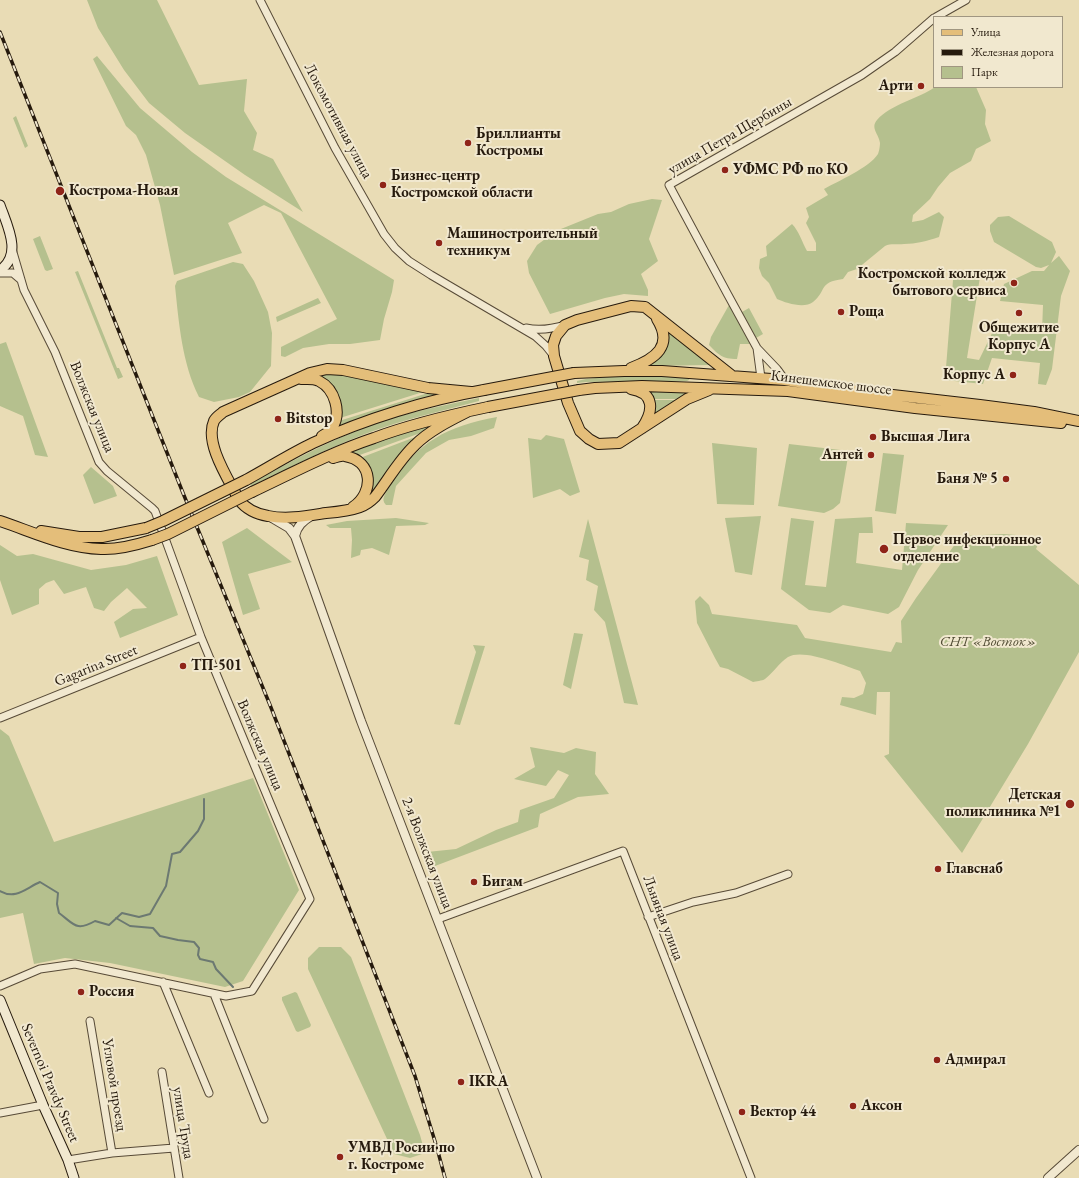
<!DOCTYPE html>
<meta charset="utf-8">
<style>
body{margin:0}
#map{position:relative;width:1079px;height:1178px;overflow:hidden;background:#e9dcb5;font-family:"EB Garamond",serif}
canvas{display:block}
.legend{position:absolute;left:933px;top:16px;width:130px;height:72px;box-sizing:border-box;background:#f1e8cf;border:1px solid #a09681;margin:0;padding:5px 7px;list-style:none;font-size:12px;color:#261a0d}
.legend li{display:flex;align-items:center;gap:8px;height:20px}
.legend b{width:20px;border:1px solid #a09681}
</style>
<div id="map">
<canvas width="1079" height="1178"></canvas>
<ul class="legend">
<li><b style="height:5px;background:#e4be7a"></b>Улица</li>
<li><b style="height:5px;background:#261a0d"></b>Железная дорога</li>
<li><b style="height:11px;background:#b5c08e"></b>Парк</li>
</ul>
</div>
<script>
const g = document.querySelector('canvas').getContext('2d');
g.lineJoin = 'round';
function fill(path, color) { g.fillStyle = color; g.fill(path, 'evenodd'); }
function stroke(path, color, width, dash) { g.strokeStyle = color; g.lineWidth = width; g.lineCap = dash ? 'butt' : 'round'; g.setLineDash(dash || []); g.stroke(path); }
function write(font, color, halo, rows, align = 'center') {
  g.font = font + ' "EB Garamond",serif'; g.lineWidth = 4; g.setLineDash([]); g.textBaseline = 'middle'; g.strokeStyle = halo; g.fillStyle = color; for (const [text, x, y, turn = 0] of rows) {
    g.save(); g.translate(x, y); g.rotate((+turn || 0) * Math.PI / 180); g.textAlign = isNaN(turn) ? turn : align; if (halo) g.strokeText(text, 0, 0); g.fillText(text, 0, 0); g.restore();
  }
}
fill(new Path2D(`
 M 87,0 L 157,0 L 199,85 L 247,79 L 244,111 L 257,133 L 253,150 L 273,159 L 303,212 L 245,175 L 185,133 L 149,103 L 124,70 L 98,28 Z
 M 97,56 L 140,108 L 192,152 L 226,177 L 394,280 L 392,292 L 384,319 L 380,340 L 350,344 L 329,344 L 303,348 L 285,357 L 281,356 L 281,347 L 337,319 L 281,213 L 264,205 L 228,223 L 242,253 L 174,275 L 160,205 L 146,155 L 136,135 L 126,126 L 93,59 Z
 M 935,87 L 976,87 L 986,110 L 985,124 L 991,141 L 976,149 L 971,161 L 950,173 L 938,187 L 930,199 L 913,215 L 912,222 L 923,220 L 939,212 L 944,217 L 939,237 C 927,241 916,244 904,244 C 897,245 891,243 885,246 L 857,269 L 848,272 L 843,279 C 818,282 827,291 813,302 C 804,309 786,303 777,299 L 769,283 L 762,276 L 759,268 L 760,259 L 767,256 L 766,246 L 792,224 C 799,231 802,242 807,251 L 816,251 L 816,243 L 806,223 L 809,217 L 806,208 L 828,195 L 824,189 C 838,181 869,168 878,154 C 879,152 880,146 880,143 C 879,134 870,128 877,120 C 891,104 918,99 935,87 Z
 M 16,116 L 28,146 L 25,148 L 13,118 Z
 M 652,199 L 662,200 L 649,239 L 658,261 L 641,274 L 648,290 L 648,296 L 624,294 L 605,298 L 550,314 L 529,273 L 527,261 L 537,245 L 556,231 L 598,214 L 611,212 L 629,204 Z
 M 1009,216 L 1052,242 L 1056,252 L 1051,263 L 1059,256 L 1070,271 L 1061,296 L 1052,369 L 1046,385 L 1038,384 L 1040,363 L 992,358 L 983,384 L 945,380 L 953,280 L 970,269 L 980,277 L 967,358 L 979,360 L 995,327 L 1042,332 L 1043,305 L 1000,301 L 1004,284 L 1032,271 L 1044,271 L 1049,265 L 1041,268 L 1036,267 L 994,242 L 990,231 L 990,225 L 998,217 Z
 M 40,236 L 53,269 L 47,271 L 45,270 L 33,239 Z
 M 233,262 L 243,264 L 254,281 L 268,312 L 272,333 L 271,366 L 250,392 L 239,397 L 214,402 L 199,397 C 182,363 179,324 175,286 L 177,281 Z
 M 78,271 L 117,368 L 119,368 L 123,377 L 118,379 L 75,272 Z
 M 318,298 L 321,303 L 277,322 L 276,317 Z
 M 729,305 L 753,344 L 740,344 L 737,359 C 722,359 719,355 709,345 L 711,337 Z
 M 749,308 L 763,334 L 756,338 L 742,312 Z
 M 668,329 L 710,365 L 648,366 C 659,358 668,343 668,329 Z
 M 6,342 L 48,457 L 35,455 L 23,416 L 0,406 L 0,344 Z
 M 326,373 L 338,373 L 423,392 L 340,418 L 316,375 Z
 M 624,375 L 687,376 L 690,377 L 689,380 L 687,381 L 586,382 L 577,383 L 577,381 L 586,379 Z
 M 648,391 L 691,391 L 679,399 L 653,399 Z
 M 428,393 L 438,394 L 389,409 L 337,427 L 339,421 Z
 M 479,398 L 479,401 C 441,411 402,420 365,434 C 326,449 289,468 251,486 L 250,484 C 296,459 342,433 392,418 C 421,410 450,404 479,398 Z
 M 654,400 L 678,400 L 652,418 L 655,410 Z
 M 497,417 L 494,428 L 471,436 L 449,440 L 426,453 L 396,486 L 392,505 L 386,505 C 380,499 386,493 390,486 C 417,442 447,426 497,417 Z
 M 439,421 L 426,431 L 357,456 L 348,451 Z
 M 423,434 L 382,484 L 367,498 L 360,458 Z
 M 546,435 L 564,439 L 580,492 L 570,496 L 560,489 L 533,498 L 528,438 L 541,440 Z
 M 712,443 L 757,448 L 754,505 L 717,504 Z
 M 789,444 L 849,451 L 840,503 L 833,509 L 824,513 L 778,506 Z
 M 883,453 L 904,455 L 896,514 L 875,511 Z
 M 91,467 L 113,486 L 117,496 L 94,504 L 83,475 Z
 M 761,516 L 752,575 L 735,572 L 725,518 Z
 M 872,517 L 873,533 L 859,533 L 856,563 L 902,570 L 906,523 L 948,525 L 918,570 L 899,607 L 888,614 L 843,605 L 830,613 L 809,610 L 781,589 L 791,518 L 814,521 L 805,585 L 826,587 L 835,519 Z
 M 396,518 L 429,523 L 425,525 L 396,526 L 389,555 L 372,548 L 361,550 L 360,555 L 351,558 L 352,540 L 351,528 L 330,528 L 326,525 L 347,521 Z
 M 588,519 L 638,705 L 624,703 L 605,622 L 594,610 L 598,586 L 586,580 L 589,560 L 579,557 Z
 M 247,528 L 292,562 L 248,574 L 260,609 L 243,615 L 222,542 Z
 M 1004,534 L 1041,537 L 1036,549 L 1079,585 L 1079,652 L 1028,744 L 962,853 L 884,756 L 889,754 L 890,692 L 877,692 L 876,715 L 840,705 L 842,697 L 854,698 L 863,694 L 866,683 L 860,671 C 843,665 803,648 788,657 C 779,663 772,674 765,679 C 762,681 756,681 753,682 L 728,669 L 720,667 L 715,658 L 697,623 L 695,601 L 700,596 L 709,605 L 712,614 L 797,625 L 805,638 L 891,652 L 896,642 L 902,643 L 901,621 L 916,598 L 961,536 Z
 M 0,545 L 17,556 L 33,554 L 91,570 L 126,565 L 157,556 L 178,615 L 120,638 L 114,622 L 133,609 L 147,608 L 127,588 L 111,602 L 104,611 L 94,608 L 86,587 L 64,594 L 54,580 L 46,583 L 39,589 L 39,604 L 12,615 L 0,580 Z
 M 574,633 L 583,634 L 571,689 L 563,685 Z
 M 473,645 L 485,646 L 460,725 L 454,724 L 476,652 Z
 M 0,729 L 9,736 L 54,842 L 253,778 L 299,890 L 243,981 L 225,987 L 110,963 L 65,958 L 34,964 L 23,913 L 0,918 Z
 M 530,747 L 564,753 L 576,748 L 596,752 L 595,774 L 609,794 L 578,797 L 540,814 L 538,827 L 435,866 L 428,864 L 427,852 L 456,849 L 496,830 L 518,822 L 520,810 L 554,798 L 569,775 L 558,770 L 546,786 L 514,779 L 535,767 Z
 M 319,947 L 341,947 L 351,957 L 420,1135 L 425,1153 L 410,1158 L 394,1154 L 308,969 L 308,958 Z
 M 295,992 L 297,993 L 311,1025 L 310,1027 L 298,1032 L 296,1031 L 282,1000 L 282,997 Z`), '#b5c08e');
stroke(new Path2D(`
 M 0,891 C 16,900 26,888 40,882 L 58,893 L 57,904 L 59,913 C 74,924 76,932 95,921 L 109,925 L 122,913 L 139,917 L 150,914 L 166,886 L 172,854 L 180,852 L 198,831 L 204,819 L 204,799
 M 116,918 L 130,926 L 153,928 L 160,936 L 178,940 L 194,942 L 199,948 L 198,955 L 200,959 L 213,962 L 216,969 L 233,987`), '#6c7972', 2);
const minor = new Path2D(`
 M 260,0 L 335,148 L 384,234 L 395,248 L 409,261 L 431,275 L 535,336 L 546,346 L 554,356
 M 936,17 L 966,0
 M 0,273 L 13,273 L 20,279
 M 526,328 C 540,331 552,329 565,325
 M 757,348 L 761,378
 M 785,380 L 777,369 L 757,348 L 728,295 L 669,185 L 862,75 L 895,52 L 934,18
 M 0,718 L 201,637
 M 648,917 L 693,902 L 736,893 L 788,874
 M 438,919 L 623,851 L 751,1178
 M 163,982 L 209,1093
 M 0,986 L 40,969 L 75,964 L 226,996 L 252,991 L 310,899 L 201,637 L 155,511 L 152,508 L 107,471 L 99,462 L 55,352 L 24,290 L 12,249
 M 214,994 L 264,1119
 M 90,1021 L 112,1153
 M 162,1072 L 179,1178
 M 0,1113 L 43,1105
 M 68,1160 L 112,1153 L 174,1148`);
const tertiary = new Path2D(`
 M 272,518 L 289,528 L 295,536 L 361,721 L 537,1178
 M 295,536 C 297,526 303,521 311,516
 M 1048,1178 L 1079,1150`);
const secondary = new Path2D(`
 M 0,205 C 7,225 23,255 0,270
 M 0,1000 L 43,1105 L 68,1160 L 74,1178`);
const primary = new Path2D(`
 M 631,368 C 655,359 674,346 657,319
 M 574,373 L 624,371 L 662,371 L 785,380 L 849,390 L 980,405 L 1034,412 L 1079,421
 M 301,379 C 307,379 314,378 319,381 C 335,389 342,413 332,428 C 329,432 326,434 322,436
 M 631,389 C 656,393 653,412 642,428
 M 579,390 L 595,388 L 642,386 L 788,391 L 915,408 L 1061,423
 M 709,390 L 687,399 L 619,443 L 598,444 L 589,439 L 580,431 L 568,403 L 554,356 L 553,345 L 556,336 L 565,325 L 577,320 L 631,306 L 645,307 L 731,375
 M 467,412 C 449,421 429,431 415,445 C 399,460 388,480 375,497 C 371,501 366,505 360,507 C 349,511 338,512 326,513 C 307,516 287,520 268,516 C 256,514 246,509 239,500 C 229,480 204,443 214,421 C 216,417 220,415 223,412 L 310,373 L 327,369 L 343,370 L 428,388 L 471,392
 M 333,458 C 336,457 341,455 345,456 C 374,461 374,493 353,507
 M 246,480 C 268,468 290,454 313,443 C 365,419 427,400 484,390
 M 252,492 C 292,473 332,452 374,438 C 411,424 450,415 488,407
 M 0,521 C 33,532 66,548 101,549 C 118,550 136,545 152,540
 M 41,531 L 79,537 L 102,537 L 146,528`);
stroke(minor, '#574a37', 9);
stroke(tertiary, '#574a37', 10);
stroke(secondary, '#261a0d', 11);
stroke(primary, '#261a0d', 12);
stroke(minor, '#f1e8cf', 7);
stroke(tertiary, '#f1e8cf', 8);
stroke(secondary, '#f1e8cf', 9);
stroke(primary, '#e4be7a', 10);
const rail = new Path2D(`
 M 0,32 L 183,493 L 270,705 L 415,1076 L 437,1148 L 445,1178`);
stroke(rail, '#261a0d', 3.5);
stroke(rail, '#f1e8cf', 2, [6]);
const primaryBridge = new Path2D(`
 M 484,390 L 574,373
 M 488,407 L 579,390
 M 146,528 L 163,521 L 246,480
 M 152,540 L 168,534 L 252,492`);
stroke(primaryBridge, '#261a0d', 12, []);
stroke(primaryBridge, '#e4be7a', 10);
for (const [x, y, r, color] of [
 [921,86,4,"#8f2418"],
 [468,143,4,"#8f2418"],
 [725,170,4,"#8f2418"],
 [383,185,4,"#8f2418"],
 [60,191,5,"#8f2418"],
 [439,243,4,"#8f2418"],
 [1014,283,4,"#8f2418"],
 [841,312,4,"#8f2418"],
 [1019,313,4,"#8f2418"],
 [1013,375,4,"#8f2418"],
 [278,419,4,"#8f2418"],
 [873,437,4,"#8f2418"],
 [871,455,4,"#8f2418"],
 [1006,479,4,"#8f2418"],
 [884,549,5,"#8f2418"],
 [183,666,4,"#8f2418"],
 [1070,804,5,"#8f2418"],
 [938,869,4,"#8f2418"],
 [474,882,4,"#8f2418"],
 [81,992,4,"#8f2418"],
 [937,1060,4,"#8f2418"],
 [461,1082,4,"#8f2418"],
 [853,1106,4,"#8f2418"],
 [742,1112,4,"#8f2418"],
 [340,1157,4,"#8f2418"]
]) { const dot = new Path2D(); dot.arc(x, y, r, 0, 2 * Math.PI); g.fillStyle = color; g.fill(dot); stroke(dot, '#f1e8cf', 1.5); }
write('bold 15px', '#261a0d', '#f1e8cf', [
 ["Арти",913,86,"right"],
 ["Бриллианты",476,134],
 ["Костромы",476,151],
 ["УФМС РФ по КО",733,170],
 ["Бизнес-центр",391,176],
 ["Костромской области",391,193],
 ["Кострома-Новая",69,191],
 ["Машиностроительный",447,234],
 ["техникум",447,251],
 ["Костромской колледж",1006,274,"right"],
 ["бытового сервиса",1006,291,"right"],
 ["Роща",849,312],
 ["Общежитие",1019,328,"center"],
 ["Корпус А",1019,345,"center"],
 ["Корпус А",1005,375,"right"],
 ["Bitstop",286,419],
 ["Высшая Лига",881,437],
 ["Антей",863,455,"right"],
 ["Баня № 5",998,479,"right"],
 ["Первое инфекционное",893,540],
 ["отделение",893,557],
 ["ТП-501",191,666],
 ["Детская",1061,795,"right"],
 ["поликлиника №1",1061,812,"right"],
 ["Главснаб",946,869],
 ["Бигам",482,882],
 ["Россия",89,992],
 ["Адмирал",945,1060],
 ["IKRA",469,1082],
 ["Аксон",861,1106],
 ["Вектор 44",750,1112],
 ["УМВД Росии по",348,1148],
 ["г. Костроме",348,1165]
], 'left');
write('15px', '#261a0d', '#f1e8cf', [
 ["Локомотивная улица",338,121,62],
 ["улица Петра Щербины",730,136,-30],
 ["Кинешемское шоссе",831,383,7],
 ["Волжская улица",92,407,68],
 ["Gagarina Street",96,666,-22],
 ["Волжская улица",260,745,67],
 ["2-я Волжская улица",427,853,69],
 ["Льняная улица",663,918,69],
 ["Severnoi Pravdy Street",50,1083,67],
 ["Угловой проезд",114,1085,81],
 ["улица Труда",183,1123,81]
]);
write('italic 15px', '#514c34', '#f1e8cf', [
 ["СНТ «Восток»",988,642]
]);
</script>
